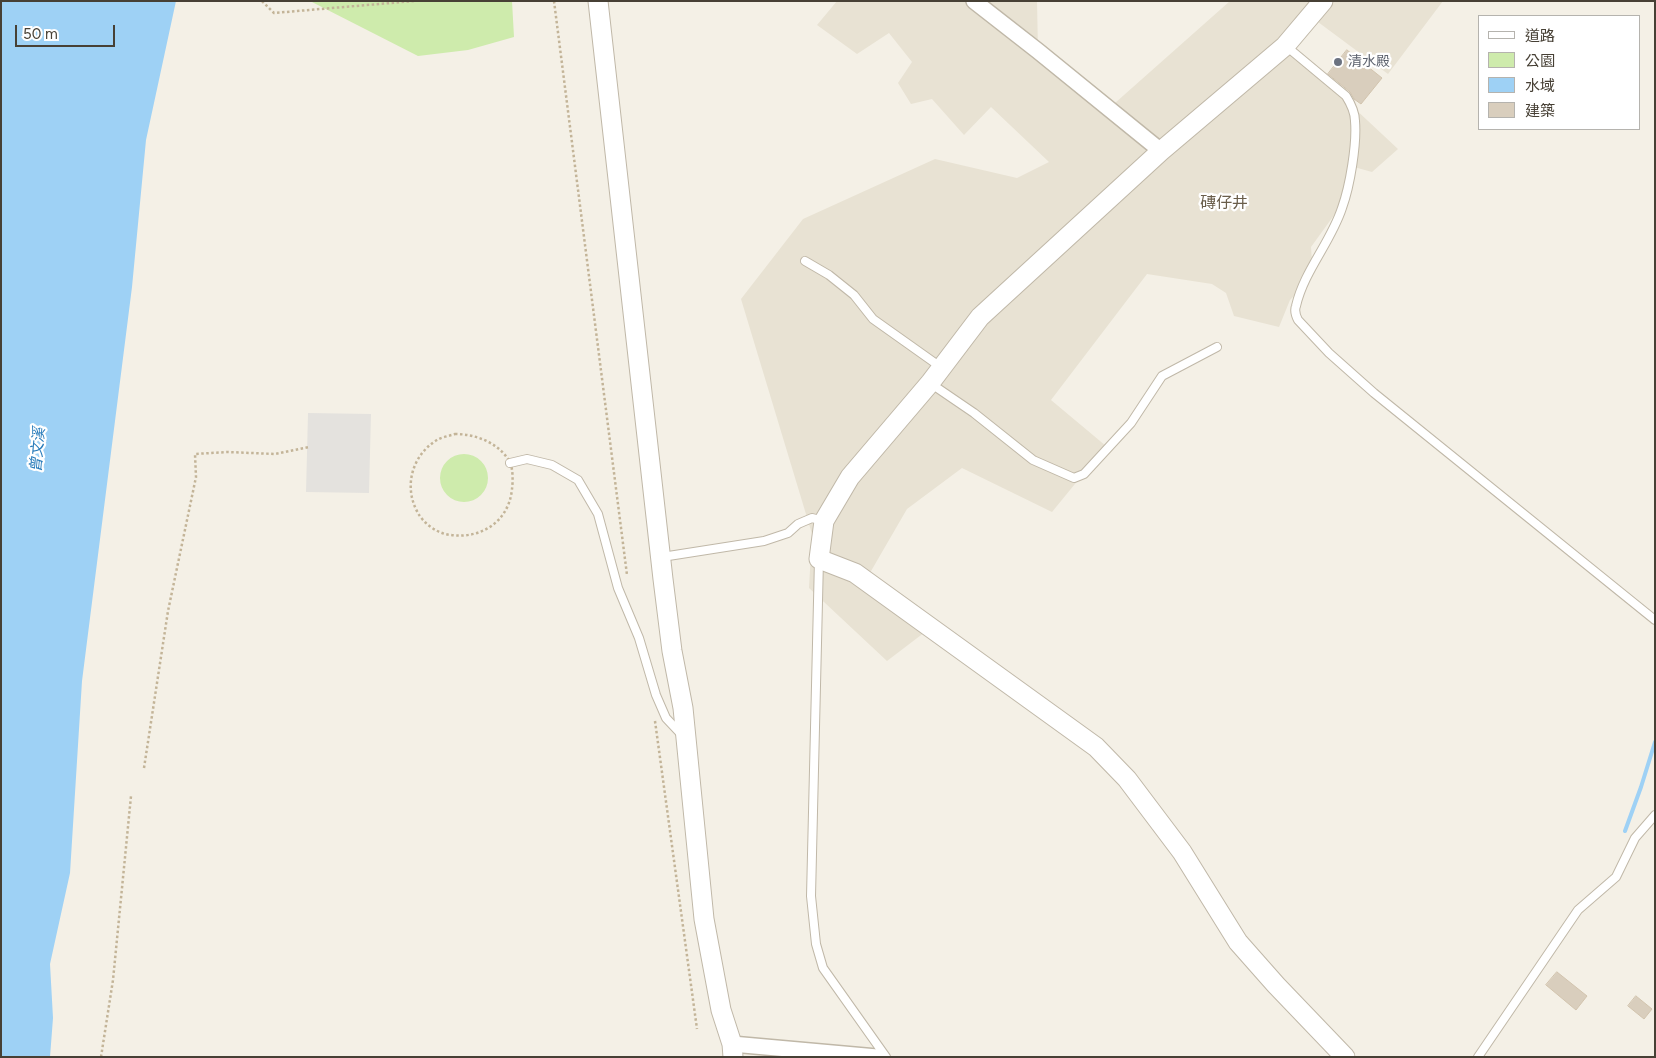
<!DOCTYPE html>
<meta charset="utf-8">
<style>
body{margin:0}
#map{position:relative;width:1656px;height:1058px;overflow:hidden;background:#f4f0e6;font-family:Figtree,"Noto Sans TC",sans-serif}
canvas{display:block}
.frame{position:absolute;inset:0;border:2px solid #474035;pointer-events:none}
.legend{position:absolute;left:1478px;top:15px;width:162px;height:115px;box-sizing:border-box;background:#fff;border:1px solid #b5b3ae;margin:0;padding:6px 9px;list-style:none;font-size:15px;color:#474035}
.legend li{display:flex;align-items:center;gap:10px;height:25px}
.legend b{width:25px;border:1px solid #b5b3ae}
.scale{position:absolute;left:15px;top:25px;width:100px;height:22px;box-sizing:border-box;border:2px solid #474035;border-top:0;padding-left:6px;font-size:15px;line-height:18px;white-space:nowrap;color:#474035;-webkit-text-stroke:4px #fff;paint-order:stroke}
</style>
<div id="map">
<canvas width="1656" height="1058"></canvas>
<div class="frame"></div>
<ul class="legend">
<li><b style="height:6px;background:#fff"></b>道路</li>
<li><b style="height:14px;background:#ceebac"></b>公園</li>
<li><b style="height:14px;background:#9ed1f5"></b>水域</li>
<li><b style="height:14px;background:#d9cebd"></b>建築</li>
</ul>
<div class="scale">50 m</div>
</div>
<script>
const g = document.querySelector('canvas').getContext('2d');
g.lineJoin = 'round';
function fill(path, color) { g.fillStyle = color; g.fill(path, 'evenodd'); }
function stroke(path, color, width, dash) { g.strokeStyle = color; g.lineWidth = width; g.lineCap = dash ? 'butt' : 'round'; g.setLineDash(dash || []); g.stroke(path); }
function write(font, color, halo, rows, align = 'center') {
  g.font = font + ' Figtree,"Noto Sans TC",sans-serif'; g.lineWidth = 4.5; g.setLineDash([]); g.textBaseline = 'middle'; g.strokeStyle = halo; g.fillStyle = color; for (const [text, x, y, turn = 0] of rows) {
    g.save(); g.translate(x, y); g.rotate((+turn || 0) * Math.PI / 180); g.textAlign = isNaN(turn) ? turn : align; if (halo) g.strokeText(text, 0, 0); g.fillText(text, 0, 0); g.restore();
  }
}
fill(new Path2D(`
 M 837,1 L 1037,1 L 1038,51 L 1115,103 L 1230,1 L 1443,1 L 1388,74 L 1318,22 L 1291,49 L 1398,149 L 1372,172 L 1354,167 L 1340,207 L 1311,247 L 1313,276 L 1290,300 L 1279,327 L 1234,316 L 1226,293 L 1212,284 L 1147,274 L 1051,400 L 1106,446 L 1052,512 L 962,468 L 907,509 L 867,578 L 929,629 L 887,661 L 809,588 L 812,534 L 741,299 L 803,219 L 935,159 L 1017,178 L 1049,162 L 991,107 L 964,135 L 932,99 L 911,104 L 898,83 L 912,62 L 889,33 L 857,54 L 817,25 Z`), '#e8e2d3');
fill(new Path2D(`
 M 310,1 L 512,1 L 514,37 L 468,50 L 418,56 Z
 M440 478a24 24 0 1 1 48 0a24 24 0 1 1-48 0Z`), '#ceebac');
fill(new Path2D(`
 M 308,413 L 371,414 L 369,493 L 306,492 Z`), '#e4e2de');
fill(new Path2D(`
 M 1,1 L 176,1 L 146,140 L 132,287 L 82,681 L 70,873 L 50,964 L 53,1018 L 50,1057 L 1,1057 Z`), '#9ed1f5');
stroke(new Path2D(`
 M 1625,831 L 1641,787 L 1655,742`), '#9ed1f5', 4);
const building = new Path2D(`
 M 1347,50 L 1382,78 L 1361,104 L 1354,99 L 1350,92 L 1328,74 Z
 M 1557,972 L 1587,996 L 1576,1010 L 1546,985 Z
 M 1636,996 L 1652,1009 L 1644,1019 L 1628,1006 Z`);
fill(building, '#d9cebd');
stroke(building, '#d1c3ad', 1);
const service = new Path2D(`
 M 1286,46 L 1346,96 C 1351,104 1355,112 1355,121 C 1357,144 1350,186 1342,208 C 1331,242 1304,271 1296,306 C 1294,311 1296,316 1298,320 L 1329,353 L 1374,393 L 1655,620
 M 805,261 L 829,275 L 854,295 L 873,319 L 942,368
 M 930,383 L 974,413 L 1033,460 L 1074,478 L 1084,474 L 1131,423 L 1162,376 L 1217,347
 M 510,463 L 527,459 L 552,465 L 578,480 L 598,514 L 618,588 L 639,638 L 656,695 L 666,718 L 682,735
 M 662,557 L 764,541 L 788,533 L 798,524 L 812,518 L 824,521
 M 819,559 L 811,896 L 816,944 L 823,968 L 886,1057
 M 1478,1057 L 1578,910 L 1616,877 L 1635,838 L 1655,815`);
const minor = new Path2D(`
 M 974,1 L 1038,51 L 1161,151
 M 732,1044 L 877,1057`);
const tertiary = new Path2D(`
 M 598,1 L 663,579 L 672,651 L 683,708 L 704,919 L 721,1010 L 732,1044 L 733,1057
 M 1323,1 L 1285,46 L 1161,151 L 980,317 L 930,383 L 850,477 L 824,521 L 819,559 L 855,573 L 1096,747 L 1127,779 L 1182,852 L 1238,942 L 1276,985 L 1345,1057`);
stroke(service, '#c0b8a8', 10);
stroke(minor, '#c0b8a8', 18);
stroke(tertiary, '#c0b8a8', 21);
stroke(new Path2D(`
 M 262,1 L 274,13 L 414,1
 M 554,1 L 627,575
 M 455,434 C 476,434 499,443 510,462 C 513,469 513,481 512,489 C 509,521 482,539 451,535 C 438,534 424,524 418,513 C 403,487 412,455 437,440 C 442,437 449,436 455,434 Z
 M 655,721 L 697,1029
 M 144,768 L 168,611 L 196,477 L 195,454 L 228,452 L 275,454 L 309,447
 M 101,1057 L 113,980 L 131,796`), '#c3b498', 2.5, [2.5, 2.5]);
stroke(service, '#fff', 8);
stroke(minor, '#fff', 15);
stroke(tertiary, '#fff', 19);
for (const [x, y, r, color] of [
 [1338,62,5,"#6b7280"]
]) { const dot = new Path2D(); dot.arc(x, y, r, 0, 2 * Math.PI); g.fillStyle = color; g.fill(dot); stroke(dot, '#fff', 2); }
write('14px', '#5b616d', '#fff', [
 ["清水殿",1348,62]
], 'left');
write('italic 15px', '#277bba', '#fff', [
 ["曾文溪",38,450,-85]
]);
write('16px', '#6a5e4b', '#fff', [
 ["磚仔井",1224,203]
]);
</script>
